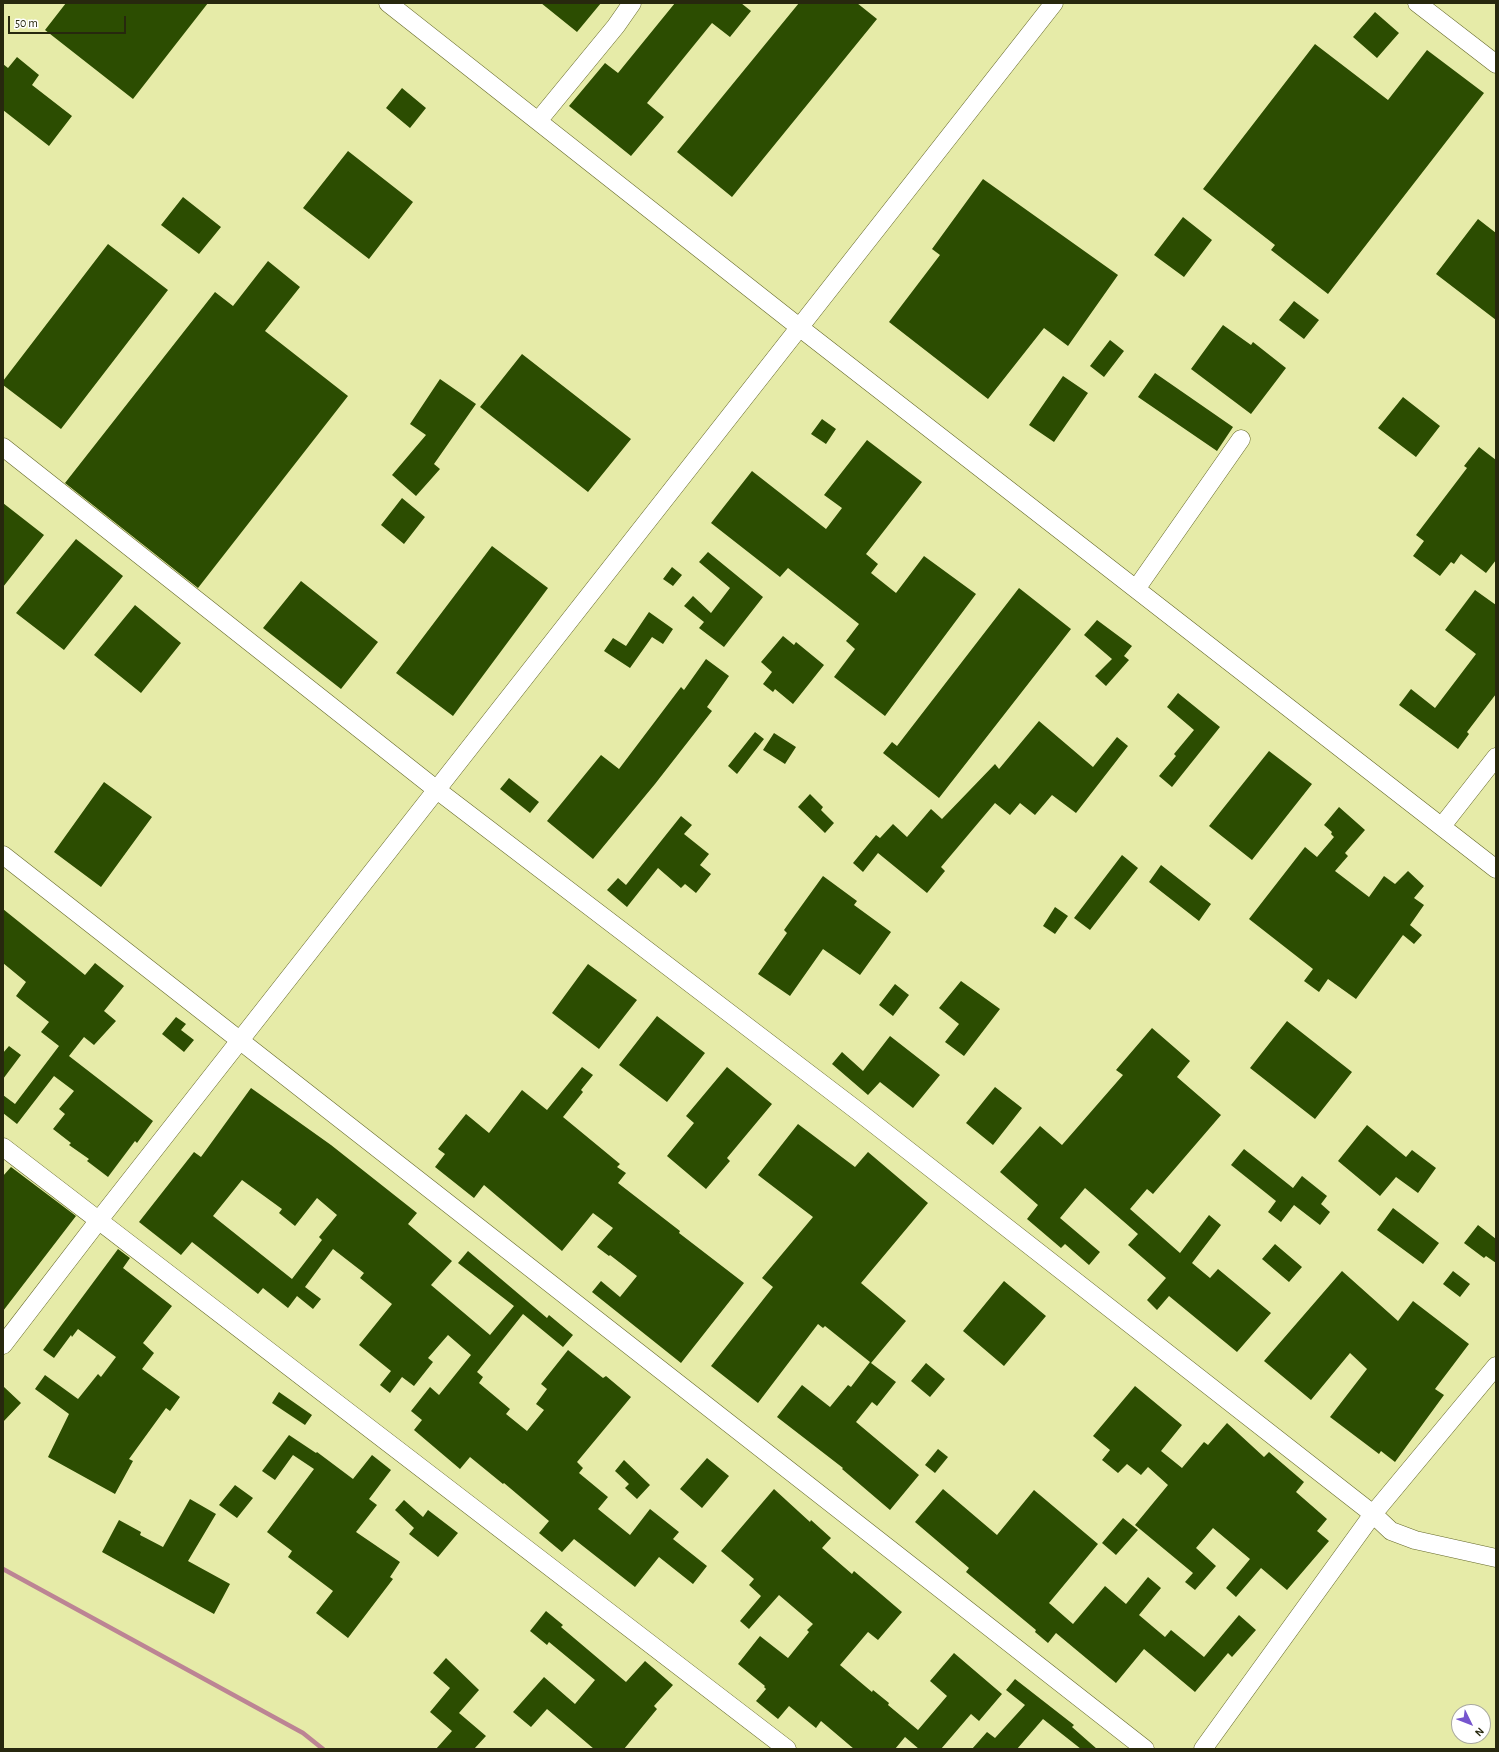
<!DOCTYPE html>
<style>
body{margin:0}
#map{position:relative;width:1499px;height:1752px;overflow:hidden;background:#e6eba8;font-family:"Alegreya Sans",sans-serif}
canvas{display:block}
.frame{position:absolute;inset:0;border:4px solid #27280e;pointer-events:none}
.north{position:absolute;left:1451px;top:1704px;width:40px;height:40px;box-sizing:border-box;background:#fff;border:1px solid #a9a99f;border-radius:50%;rotate:133deg;font-size:11px;font-weight:700;line-height:16px;text-align:center;color:#27280e}
.north::after{content:'';display:block;margin:auto;width:14px;height:18px;background:#7655ce;clip-path:polygon(50% 0,100% 100%,50% 72%,0 100%)}
.scale{position:absolute;left:8px;top:16px;width:118px;height:18px;box-sizing:border-box;border:2px solid #27280e;border-top:0;padding-left:5px;font-size:12px;line-height:14px;white-space:nowrap;color:#27280e;-webkit-text-stroke:3px #fff;paint-order:stroke}
</style>
<div id="map">
<canvas width="1499" height="1752"></canvas>
<div class="frame"></div>
<div class="north">N</div>
<div class="scale">50 m</div>
</div>
<script>
const g = document.querySelector('canvas').getContext('2d');
g.lineJoin = 'round';
function stroke(path, color, width, dash) { g.strokeStyle = color; g.lineWidth = width; g.lineCap = dash ? 'butt' : 'round'; g.setLineDash(dash || []); g.stroke(path); }
function fill(path, color) { g.fillStyle = color; g.fill(path, 'evenodd'); }
stroke(new Path2D(`
 M 3,1569 L 303,1733 L 323,1749`), '#bc8494', 4.5);
fill(new Path2D(`
 M 66,3 L 208,3 L 133,99 L 45,30 Z
 M 541,3 L 601,3 L 577,32 Z
 M 675,3 L 741,3 L 751,11 L 730,37 L 712,23 L 647,103 L 664,117 L 631,156 L 569,106 L 605,63 L 618,73 Z
 M 799,3 L 857,3 L 877,19 L 732,197 L 677,152 Z
 M 1375,12 L 1399,33 L 1377,58 L 1353,37 Z
 M 1315,44 L 1388,100 L 1427,50 L 1484,93 L 1328,294 L 1271,250 L 1275,245 L 1203,189 Z
 M 17,57 L 39,75 L 32,85 L 72,116 L 49,146 L 3,110 L 3,64 L 8,68 Z
 M 402,88 L 426,108 L 410,128 L 386,108 Z
 M 348,151 L 413,202 L 369,259 L 303,208 Z
 M 983,179 L 1118,275 L 1068,346 L 1044,328 L 988,399 L 889,322 L 940,255 L 932,249 Z
 M 183,197 L 221,227 L 199,254 L 161,225 Z
 M 1183,217 L 1212,240 L 1184,277 L 1154,255 Z
 M 1478,219 L 1496,233 L 1496,320 L 1436,274 Z
 M 108,244 L 168,290 L 61,429 L 3,385 L 3,381 Z
 M 268,261 L 300,287 L 265,331 L 348,396 L 198,588 L 65,483 L 215,292 L 233,306 Z
 M 1294,301 L 1319,320 L 1304,339 L 1279,320 Z
 M 1223,325 L 1251,345 L 1253,342 L 1286,368 L 1251,414 L 1191,369 Z
 M 1110,340 L 1124,351 L 1104,377 L 1090,366 Z
 M 522,354 L 631,439 L 588,492 L 480,407 Z
 M 1155,373 L 1233,427 L 1217,451 L 1138,397 Z
 M 1063,376 L 1088,393 L 1054,442 L 1029,425 Z
 M 440,379 L 476,404 L 434,464 L 440,469 L 416,496 L 392,475 L 426,435 L 410,424 Z
 M 1403,397 L 1440,426 L 1416,457 L 1378,428 Z
 M 822,419 L 836,429 L 826,444 L 811,434 Z
 M 867,440 L 922,482 L 866,554 L 878,564 L 871,573 L 896,593 L 924,556 L 976,594 L 885,716 L 834,677 L 855,649 L 846,641 L 859,624 L 788,568 L 780,577 L 711,523 L 752,471 L 826,529 L 842,508 L 824,495 Z
 M 1479,447 L 1496,460 L 1496,560 L 1486,573 L 1461,554 L 1454,564 L 1451,562 L 1440,576 L 1413,556 L 1424,541 L 1416,535 L 1467,468 L 1464,466 Z
 M 402,498 L 425,517 L 404,544 L 381,525 Z
 M 3,503 L 44,535 L 3,587 Z
 M 76,539 L 123,576 L 64,650 L 16,613 Z
 M 492,546 L 548,588 L 453,716 L 396,673 Z
 M 708,552 L 763,597 L 724,647 L 699,628 L 704,622 L 684,606 L 693,596 L 711,613 L 730,588 L 699,562 Z
 M 672,567 L 682,575 L 673,586 L 663,579 Z
 M 301,581 L 378,642 L 341,689 L 263,628 Z
 M 1019,588 L 1071,629 L 939,798 L 883,753 L 892,742 L 897,746 Z
 M 1475,590 L 1496,605 L 1496,694 L 1467,732 L 1469,734 L 1458,749 L 1399,705 L 1411,689 L 1435,708 L 1476,654 L 1445,630 Z
 M 135,605 L 181,643 L 141,693 L 94,655 Z
 M 649,612 L 673,629 L 663,644 L 652,637 L 630,668 L 604,651 L 613,638 L 626,646 Z
 M 1097,620 L 1132,646 L 1124,656 L 1129,660 L 1106,686 L 1095,676 L 1112,659 L 1084,635 Z
 M 783,636 L 794,645 L 796,642 L 824,665 L 793,704 L 775,689 L 773,692 L 763,684 L 772,672 L 761,662 Z
 M 706,659 L 729,676 L 707,707 L 712,711 L 655,784 L 593,859 L 547,821 L 601,755 L 619,769 L 681,687 L 684,690 Z
 M 1178,693 L 1220,727 L 1172,787 L 1159,776 L 1176,756 L 1174,754 L 1194,730 L 1167,707 Z
 M 1039,721 L 1093,767 L 1117,737 L 1128,746 L 1076,813 L 1052,795 L 1035,815 L 1020,803 L 1010,815 L 995,803 L 941,867 L 945,871 L 927,893 L 878,853 L 863,872 L 853,863 L 876,835 L 880,838 L 893,824 L 907,837 L 931,809 L 942,819 L 995,764 L 999,769 Z
 M 755,732 L 764,739 L 737,774 L 728,766 Z
 M 774,733 L 796,747 L 785,764 L 763,750 Z
 M 1269,751 L 1312,784 L 1252,860 L 1209,826 Z
 M 509,778 L 539,802 L 530,813 L 500,789 Z
 M 104,782 L 152,817 L 101,887 L 54,852 Z
 M 810,794 L 823,807 L 821,810 L 834,823 L 825,833 L 798,807 Z
 M 1339,807 L 1365,830 L 1345,853 L 1348,856 L 1335,871 L 1369,897 L 1384,876 L 1395,884 L 1408,871 L 1424,886 L 1414,898 L 1424,905 L 1410,925 L 1422,935 L 1414,944 L 1403,935 L 1356,999 L 1328,979 L 1319,992 L 1304,981 L 1313,969 L 1249,919 L 1305,847 L 1317,857 L 1334,837 L 1331,834 L 1332,832 L 1324,825 Z
 M 681,816 L 692,825 L 684,834 L 709,854 L 700,865 L 711,874 L 696,893 L 685,884 L 681,888 L 658,868 L 627,907 L 607,890 L 618,878 L 626,885 Z
 M 1122,855 L 1138,868 L 1090,930 L 1074,918 Z
 M 1161,865 L 1211,904 L 1199,921 L 1149,882 Z
 M 823,876 L 857,901 L 854,905 L 891,932 L 860,975 L 823,949 L 790,996 L 758,974 L 787,933 L 784,930 Z
 M 1055,907 L 1068,916 L 1055,934 L 1043,926 Z
 M 3,909 L 85,975 L 95,963 L 124,986 L 104,1011 L 116,1021 L 94,1045 L 84,1037 L 69,1056 L 153,1121 L 137,1143 L 135,1141 L 108,1177 L 87,1161 L 89,1159 L 69,1145 L 71,1143 L 53,1129 L 65,1114 L 59,1109 L 74,1091 L 54,1076 L 17,1124 L 3,1113 L 3,1095 L 15,1104 L 59,1046 L 41,1032 L 49,1022 L 16,996 L 26,982 L 3,963 Z
 M 588,964 L 637,1000 L 599,1049 L 552,1013 Z
 M 961,981 L 1000,1009 L 964,1056 L 945,1042 L 959,1024 L 939,1008 Z
 M 895,984 L 909,995 L 893,1016 L 879,1005 Z
 M 657,1016 L 705,1053 L 667,1102 L 619,1065 Z
 M 176,1017 L 186,1024 L 181,1030 L 194,1040 L 184,1052 L 162,1034 Z
 M 1287,1021 L 1352,1072 L 1315,1119 L 1250,1068 Z
 M 1152,1028 L 1190,1061 L 1177,1077 L 1221,1115 L 1153,1194 L 1147,1189 L 1130,1209 L 1180,1253 L 1209,1215 L 1221,1225 L 1192,1263 L 1210,1278 L 1218,1269 L 1271,1313 L 1237,1352 L 1169,1296 L 1157,1310 L 1147,1300 L 1166,1278 L 1128,1245 L 1138,1234 L 1085,1188 L 1060,1218 L 1100,1252 L 1089,1265 L 1065,1244 L 1061,1248 L 1027,1219 L 1038,1205 L 1000,1172 L 1040,1126 L 1062,1145 L 1123,1075 L 1116,1070 Z
 M 890,1036 L 940,1075 L 913,1108 L 880,1082 L 868,1095 L 832,1064 L 842,1052 L 863,1071 Z
 M 9,1046 L 21,1055 L 3,1079 L 3,1053 Z
 M 582,1067 L 593,1075 L 581,1090 L 583,1092 L 563,1117 L 620,1164 L 617,1167 L 626,1173 L 618,1183 L 680,1231 L 679,1233 L 744,1283 L 681,1363 L 592,1292 L 601,1281 L 620,1297 L 637,1276 L 610,1255 L 609,1256 L 597,1247 L 613,1228 L 593,1213 L 562,1251 L 484,1185 L 474,1198 L 435,1167 L 445,1154 L 438,1149 L 466,1114 L 489,1133 L 522,1090 L 547,1110 Z
 M 727,1067 L 772,1104 L 727,1158 L 730,1161 L 706,1189 L 667,1156 L 694,1123 L 686,1116 Z
 M 995,1087 L 1022,1108 L 993,1145 L 966,1123 Z
 M 251,1088 L 331,1145 L 417,1213 L 408,1224 L 452,1261 L 431,1285 L 490,1335 L 514,1306 L 458,1263 L 468,1251 L 547,1318 L 549,1315 L 573,1335 L 563,1347 L 523,1314 L 477,1372 L 483,1377 L 479,1383 L 510,1409 L 506,1414 L 527,1431 L 544,1410 L 536,1404 L 547,1389 L 541,1384 L 568,1350 L 603,1378 L 606,1376 L 631,1397 L 577,1462 L 583,1468 L 579,1473 L 608,1497 L 598,1509 L 630,1535 L 650,1509 L 679,1532 L 673,1539 L 707,1566 L 693,1584 L 659,1557 L 635,1587 L 574,1539 L 562,1552 L 539,1533 L 549,1521 L 504,1483 L 503,1484 L 470,1457 L 460,1469 L 414,1430 L 422,1420 L 411,1411 L 430,1387 L 439,1395 L 471,1355 L 448,1335 L 428,1358 L 433,1362 L 414,1386 L 402,1377 L 390,1393 L 380,1385 L 391,1371 L 359,1345 L 392,1304 L 360,1278 L 364,1273 L 333,1249 L 305,1287 L 321,1299 L 313,1309 L 297,1296 L 288,1308 L 263,1288 L 258,1294 L 192,1242 L 181,1255 L 139,1222 L 194,1152 L 201,1157 ZM 242,1180 L 282,1209 L 279,1213 L 295,1226 L 317,1198 L 337,1215 L 319,1237 L 322,1240 L 292,1279 L 213,1216 Z
 M 798,1124 L 855,1167 L 868,1152 L 928,1203 L 861,1283 L 906,1321 L 871,1363 L 896,1382 L 877,1406 L 872,1402 L 856,1422 L 919,1475 L 890,1510 L 842,1469 L 843,1468 L 777,1417 L 802,1385 L 830,1407 L 848,1385 L 851,1387 L 870,1362 L 825,1326 L 823,1328 L 818,1324 L 758,1403 L 711,1366 L 773,1287 L 762,1278 L 813,1217 L 758,1175 Z
 M 1367,1125 L 1406,1157 L 1412,1150 L 1436,1168 L 1418,1193 L 1396,1177 L 1380,1196 L 1338,1161 Z
 M 1244,1149 L 1293,1188 L 1302,1176 L 1327,1196 L 1321,1204 L 1330,1212 L 1320,1225 L 1294,1205 L 1281,1222 L 1268,1212 L 1276,1201 L 1231,1165 Z
 M 11,1167 L 76,1216 L 3,1311 L 3,1176 Z
 M 1393,1208 L 1439,1243 L 1423,1264 L 1377,1230 Z
 M 1478,1225 L 1496,1239 L 1496,1263 L 1486,1256 L 1484,1258 L 1464,1243 Z
 M 1275,1244 L 1302,1267 L 1289,1282 L 1262,1259 Z
 M 118,1249 L 130,1258 L 123,1268 L 172,1306 L 143,1343 L 154,1353 L 142,1369 L 180,1397 L 170,1411 L 166,1408 L 129,1459 L 133,1461 L 115,1494 L 48,1457 L 69,1414 L 35,1389 L 45,1375 L 78,1399 L 98,1374 L 101,1377 L 116,1357 L 78,1329 L 72,1337 L 71,1335 L 54,1358 L 43,1350 Z
 M 1342,1271 L 1398,1321 L 1413,1301 L 1469,1344 L 1435,1389 L 1444,1395 L 1395,1462 L 1381,1451 L 1379,1454 L 1330,1417 L 1367,1369 L 1350,1353 L 1311,1400 L 1264,1361 Z
 M 1453,1271 L 1470,1284 L 1460,1297 L 1443,1284 Z
 M 1004,1281 L 1046,1316 L 1004,1366 L 963,1331 Z
 M 926,1363 L 945,1379 L 930,1397 L 911,1381 Z
 M 3,1386 L 21,1403 L 3,1422 Z
 M 1135,1386 L 1182,1425 L 1161,1451 L 1182,1468 L 1204,1442 L 1208,1445 L 1227,1423 L 1264,1457 L 1269,1452 L 1304,1482 L 1296,1492 L 1327,1519 L 1317,1531 L 1329,1541 L 1287,1590 L 1261,1568 L 1236,1597 L 1226,1588 L 1250,1559 L 1213,1528 L 1196,1548 L 1216,1566 L 1195,1590 L 1185,1582 L 1193,1573 L 1135,1525 L 1168,1485 L 1148,1467 L 1141,1475 L 1127,1464 L 1118,1473 L 1102,1460 L 1110,1450 L 1093,1436 Z
 M 279,1392 L 312,1415 L 305,1425 L 272,1403 Z
 M 289,1435 L 316,1453 L 317,1452 L 353,1479 L 372,1455 L 391,1470 L 369,1499 L 377,1505 L 356,1532 L 400,1562 L 390,1577 L 393,1579 L 348,1638 L 316,1613 L 333,1591 L 288,1557 L 292,1551 L 267,1532 L 314,1469 L 293,1455 L 275,1480 L 262,1471 Z
 M 938,1449 L 948,1457 L 935,1473 L 925,1465 Z
 M 707,1458 L 729,1476 L 702,1508 L 680,1489 Z
 M 624,1460 L 650,1485 L 637,1499 L 625,1488 L 629,1484 L 615,1471 Z
 M 235,1485 L 253,1498 L 237,1518 L 219,1505 Z
 M 774,1489 L 810,1522 L 811,1520 L 831,1538 L 822,1548 L 852,1574 L 854,1571 L 902,1612 L 878,1640 L 868,1632 L 840,1665 L 872,1692 L 873,1690 L 889,1703 L 888,1705 L 918,1730 L 947,1696 L 930,1681 L 954,1653 L 1002,1694 L 979,1721 L 971,1714 L 941,1749 L 919,1749 L 905,1737 L 895,1749 L 854,1749 L 821,1721 L 816,1728 L 789,1706 L 778,1719 L 756,1701 L 766,1689 L 764,1687 L 765,1686 L 738,1664 L 760,1636 L 788,1658 L 809,1632 L 807,1630 L 813,1624 L 779,1595 L 749,1629 L 740,1621 L 761,1596 L 749,1585 L 754,1579 L 721,1551 Z
 M 943,1489 L 997,1535 L 1034,1490 L 1098,1544 L 1049,1603 L 1073,1624 L 1105,1586 L 1126,1604 L 1148,1577 L 1161,1588 L 1139,1615 L 1165,1637 L 1171,1630 L 1204,1657 L 1239,1615 L 1256,1630 L 1232,1657 L 1228,1653 L 1195,1692 L 1144,1649 L 1116,1683 L 1056,1633 L 1048,1643 L 1035,1632 L 1036,1630 L 966,1572 L 969,1568 L 915,1522 Z
 M 190,1499 L 216,1514 L 188,1561 L 230,1584 L 214,1614 L 102,1552 L 119,1520 L 141,1532 L 140,1535 L 163,1547 Z
 M 404,1500 L 423,1517 L 428,1510 L 458,1533 L 438,1557 L 409,1534 L 414,1528 L 395,1510 Z
 M 1123,1518 L 1138,1530 L 1116,1555 L 1102,1543 Z
 M 546,1611 L 563,1625 L 561,1627 L 626,1682 L 645,1661 L 673,1685 L 654,1706 L 657,1709 L 624,1749 L 594,1749 L 547,1709 L 531,1727 L 513,1712 L 544,1677 L 575,1704 L 595,1680 L 549,1642 L 547,1645 L 530,1631 Z
 M 446,1658 L 479,1690 L 459,1713 L 486,1736 L 474,1749 L 436,1749 L 452,1731 L 430,1712 L 450,1688 L 433,1673 Z
 M 1015,1679 L 1074,1725 L 1072,1727 L 1097,1749 L 1081,1749 L 1043,1719 L 1017,1749 L 972,1749 L 987,1732 L 995,1738 L 1025,1705 L 1006,1690 Z`), '#2c4d01');
const minor = new Path2D(`
 M 388,3 L 799,327 L 1496,869
 M 1417,3 L 1496,64
 M 538,121 L 616,26 L 632,3
 M 3,447 L 437,790 L 859,1112 L 1373,1514 L 1391,1531 L 1415,1540 L 1496,1558
 M 1136,589 L 1241,439
 M 1442,826 L 1496,757
 M 3,855 L 1145,1749
 M 3,1147 L 787,1749
 M 3,1345 L 99,1220 L 1054,3
 M 1203,1749 L 1373,1514 L 1496,1366`);
stroke(minor, '#656829', 19);
stroke(minor, '#fff', 18);
</script>
